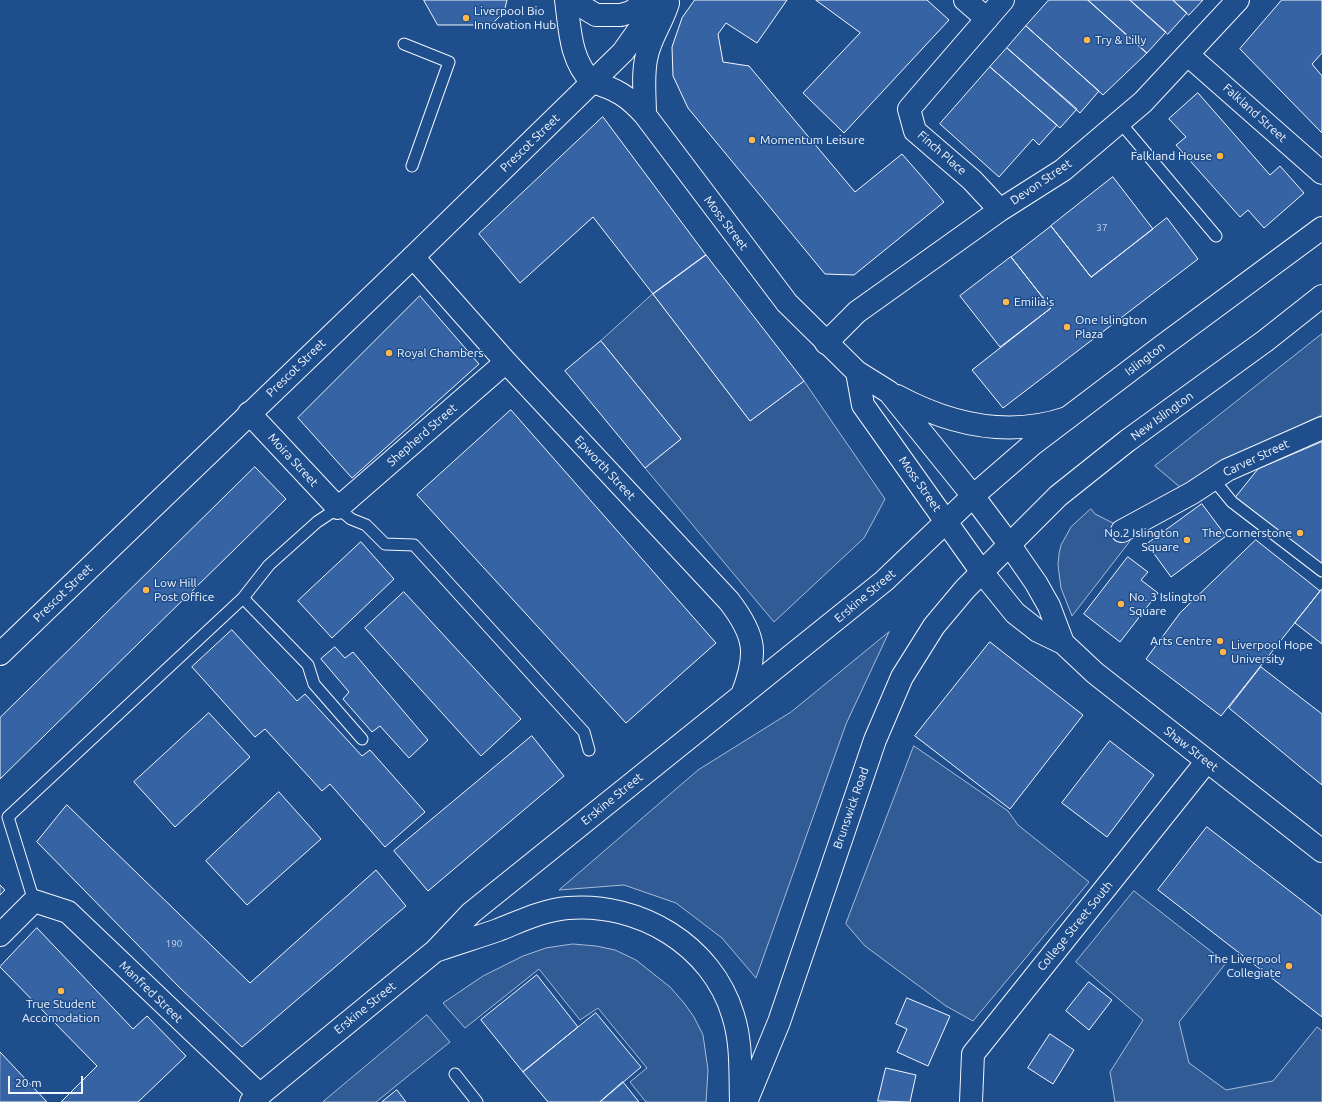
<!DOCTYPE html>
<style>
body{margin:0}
#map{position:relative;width:1322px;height:1102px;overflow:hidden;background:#1f4e8c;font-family:Ubuntu,sans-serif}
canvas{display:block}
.scale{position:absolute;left:8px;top:1076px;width:75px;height:18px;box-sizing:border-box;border:2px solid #f2f6ff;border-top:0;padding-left:5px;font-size:12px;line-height:14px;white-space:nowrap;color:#f2f6ff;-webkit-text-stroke:3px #1f4e8c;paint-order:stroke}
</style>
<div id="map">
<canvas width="1322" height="1102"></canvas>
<div class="scale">20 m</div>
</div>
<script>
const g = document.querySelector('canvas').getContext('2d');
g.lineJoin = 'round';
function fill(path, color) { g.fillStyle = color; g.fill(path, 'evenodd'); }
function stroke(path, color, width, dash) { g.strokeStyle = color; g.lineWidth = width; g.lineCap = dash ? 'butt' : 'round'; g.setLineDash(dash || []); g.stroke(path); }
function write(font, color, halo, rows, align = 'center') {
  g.font = font + ' Ubuntu,sans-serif'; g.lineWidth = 3; g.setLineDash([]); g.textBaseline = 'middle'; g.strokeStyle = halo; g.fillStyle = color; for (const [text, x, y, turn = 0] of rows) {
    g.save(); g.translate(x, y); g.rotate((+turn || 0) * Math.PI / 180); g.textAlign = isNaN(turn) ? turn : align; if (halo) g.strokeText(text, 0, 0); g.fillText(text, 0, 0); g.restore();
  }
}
const built = new Path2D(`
 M 653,294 L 750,421 L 804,381 L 885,499 L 864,538 L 774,622 L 645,468 L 681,439 L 601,341 Z
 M 1322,334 L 1322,415 L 1223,461 L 1181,488 L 1155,466 Z
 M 1091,509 L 1095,514 L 1115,524 L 1130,541 L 1072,616 L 1061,588 L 1058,565 L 1059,554 L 1061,545 L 1071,527 Z
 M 889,632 L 846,724 L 756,978 L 722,938 L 676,903 L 624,885 L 559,890 L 698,770 L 791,712 Z
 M 914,746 L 1008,811 L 1018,825 L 1089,882 L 973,1021 L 946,1006 L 865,946 L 846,924 Z
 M 1134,891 L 1226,963 L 1179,1022 L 1189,1063 L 1226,1090 L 1273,1081 L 1317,1027 L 1322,1031 L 1322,1102 L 1115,1102 L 1110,1072 L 1143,1020 L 1076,962 Z
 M 573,944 L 596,946 L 615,950 L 636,960 L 670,987 L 684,1003 L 694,1017 L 703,1035 L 708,1070 L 706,1102 L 646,1102 L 630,1082 L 647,1068 L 598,1008 L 580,1020 L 539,969 L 465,1028 L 443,1003 L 483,976 L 523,956 L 546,948 Z
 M 427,1015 L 450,1042 L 376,1102 L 323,1102 Z`);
fill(built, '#305b95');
stroke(built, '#a8bbd7', 1);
const building = new Path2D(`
 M 424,0 L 507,0 L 504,12 L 491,25 L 438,25 Z
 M 695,0 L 787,0 L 757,43 L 726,23 L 718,34 L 723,62 L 749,66 L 855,192 L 902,154 L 944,202 L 854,275 L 825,274 L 688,108 L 673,76 L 672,47 L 682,18 Z
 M 816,0 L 927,0 L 949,20 L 844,133 L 803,93 L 860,33 Z
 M 1049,0 L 1088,0 L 1147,53 L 1103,95 L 1026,26 Z
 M 1088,0 L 1130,0 L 1166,32 L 1147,53 Z
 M 1130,0 L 1173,0 L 1187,13 L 1168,34 Z
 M 1173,0 L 1203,0 L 1189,15 Z
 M 1282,0 L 1322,0 L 1322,53 L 1312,64 L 1322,76 L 1322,133 L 1240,49 Z
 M 1026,26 L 1099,91 L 1080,113 L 1007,48 Z
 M 1007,48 L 1077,109 L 1060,128 L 990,67 Z
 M 990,67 L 1057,125 L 1039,145 L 1033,139 L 999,177 L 940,124 Z
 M 1198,93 L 1270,175 L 1280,166 L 1304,193 L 1264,228 L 1248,210 L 1240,217 L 1176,145 L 1186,137 L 1169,119 Z
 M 603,117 L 706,255 L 653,294 L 593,217 L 520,283 L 479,234 Z
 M 1113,177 L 1153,229 L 1091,277 L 1051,226 Z
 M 1167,218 L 1198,259 L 1003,408 L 972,370 L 1051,308 L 1011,257 L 1051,226 L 1091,277 Z
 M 706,255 L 804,381 L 750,421 L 653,294 Z
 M 1011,257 L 1051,308 L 1000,347 L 960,296 Z
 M 420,296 L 479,364 L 352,478 L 298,418 Z
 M 601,341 L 681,439 L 645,468 L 565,371 Z
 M 511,410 L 716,643 L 626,723 L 417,495 Z
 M 1322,442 L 1322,567 L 1233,500 L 1258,469 Z
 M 255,467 L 286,499 L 0,779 L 0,718 Z
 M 1202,504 L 1226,536 L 1171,577 L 1147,544 Z
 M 1256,540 L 1320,591 L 1221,716 L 1146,659 L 1180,613 Z
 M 361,542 L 394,579 L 332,638 L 298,601 Z
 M 1128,557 L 1148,572 L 1141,580 L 1158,593 L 1120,642 L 1084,614 Z
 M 1322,589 L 1322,644 L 1295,623 Z
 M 404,592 L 521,719 L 481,756 L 365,628 Z
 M 232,630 L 297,701 L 305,694 L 362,756 L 370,750 L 425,812 L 385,847 L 330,784 L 322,791 L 265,729 L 255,737 L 192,667 Z
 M 990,642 L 1083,715 L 1010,809 L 915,736 Z
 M 335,647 L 345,658 L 353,652 L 428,740 L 409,758 L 380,726 L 372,732 L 343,699 L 349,692 L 321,659 Z
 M 1261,667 L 1322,714 L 1322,785 L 1229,708 Z
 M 209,713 L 250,757 L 175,827 L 134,782 Z
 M 532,736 L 564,776 L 428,891 L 394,851 Z
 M 1110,741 L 1154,775 L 1107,837 L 1062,803 Z
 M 279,792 L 321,839 L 247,905 L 206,861 Z
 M 67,805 L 250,983 L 376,870 L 406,906 L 242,1047 L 179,987 L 37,842 Z
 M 1207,827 L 1322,916 L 1322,1017 L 1158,890 Z
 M 0,885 L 5,890 L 0,895 Z
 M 37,928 L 133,1029 L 147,1016 L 186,1056 L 138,1102 L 61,1102 L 97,1066 L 0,967 Z
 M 537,975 L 578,1027 L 523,1072 L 481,1020 Z
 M 1089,982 L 1112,1000 L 1089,1030 L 1066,1011 Z
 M 907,998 L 950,1016 L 928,1066 L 897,1052 L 907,1029 L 896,1024 Z
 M 596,1013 L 641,1067 L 600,1102 L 548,1102 L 523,1072 Z
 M 1050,1034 L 1074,1050 L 1053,1084 L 1028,1068 Z
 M 0,1052 L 47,1102 L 0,1102 Z
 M 886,1068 L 916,1075 L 910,1102 L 878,1101 Z
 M 623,1082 L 639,1102 L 600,1102 Z
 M 397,1090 L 406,1102 L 382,1102 Z`);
fill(building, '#3563a3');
stroke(building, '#f2f6ff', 1);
const service = new Path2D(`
 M 404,44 L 449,62 L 412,166
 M 1119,121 L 1216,236
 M 1213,479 L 1232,502 L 1322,571
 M 243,598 L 308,665 L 314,684 L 362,739
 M 34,901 L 8,817 L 243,598 L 269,565 L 317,522 L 338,508 L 351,519 L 366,525 L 385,544 L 414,545 L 584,732 L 589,750
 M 455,1074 L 477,1102`);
const minor = new Path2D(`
 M 965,0 L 987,19
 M 1188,55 L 1322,173
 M 1000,210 L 972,180 L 915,131 L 909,109 L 1003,0
 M 413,257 L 506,362 L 729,601 C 756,636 758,654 742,695
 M 826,343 L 857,312 L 1000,210 L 1063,170 L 1143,102 L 1238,0
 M 249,413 L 338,508 L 506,362
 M 1122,531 L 1192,493 L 1227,470 L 1322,428
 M 0,935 L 34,901 L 68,912 L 260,1095
 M 971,1102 L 973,1054 L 1207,761`);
const tertiary = new Path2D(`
 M 566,0 C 570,30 570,60 592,82
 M 1009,544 L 1036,583 L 1049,606 L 1063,643
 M 981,571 L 1015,613 L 1038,631 L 1063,643 L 1095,673 L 1322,851`);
const primary = new Path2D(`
 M 571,0 L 596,15 L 621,15 L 631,12 L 648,0
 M 592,82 C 616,89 628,96 645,115 L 787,303 L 857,372 L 889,392 L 973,496 L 1009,544
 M 645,115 C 645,96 642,73 647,55 C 651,36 663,21 668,3
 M 857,372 L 863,405 L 981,571
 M 897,396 C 951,425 1008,438 1067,418
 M 0,654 L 413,257 L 623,52 L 660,0`);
const trunk = new Path2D(`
 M 438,950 C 458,943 478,937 498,930 C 521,921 543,910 568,908 C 639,902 712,945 733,1015 C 742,1043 740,1072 741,1102
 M 251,1102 L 435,951 L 471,913 L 884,581 L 973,496 L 1033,444 L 1161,347 L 1322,228
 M 746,1102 L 779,1022 L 875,740 L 902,677 L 934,626 L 965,589 L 1058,496 L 1127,441 L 1265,341 L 1322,296`);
stroke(service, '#f2f6ff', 13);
stroke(minor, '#f2f6ff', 24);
stroke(tertiary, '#f2f6ff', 24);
stroke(primary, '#f2f6ff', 24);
stroke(trunk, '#f2f6ff', 24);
stroke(service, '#1f4e8c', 11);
stroke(minor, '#1f4e8c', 22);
stroke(tertiary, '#1f4e8c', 22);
stroke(primary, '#1f4e8c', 22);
stroke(trunk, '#1f4e8c', 22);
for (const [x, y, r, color] of [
 [466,18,4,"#ffb74d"],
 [1087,40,4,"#ffb74d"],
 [752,140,4,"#ffb74d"],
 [1220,156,4,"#ffb74d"],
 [1006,302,4,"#ffb74d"],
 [1067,327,4,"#ffb74d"],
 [389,353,4,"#ffb74d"],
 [1300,533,4,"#ffb74d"],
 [1187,540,4,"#ffb74d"],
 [146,590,4,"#ffb74d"],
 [1121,604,4,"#ffb74d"],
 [1220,641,4,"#ffb74d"],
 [1223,652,4,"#ffb74d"],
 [1289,966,4,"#ffb74d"],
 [61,991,4,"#ffb74d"]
]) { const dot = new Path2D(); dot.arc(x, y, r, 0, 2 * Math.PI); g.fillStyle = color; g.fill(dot); stroke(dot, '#1f4e8c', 1.5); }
write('10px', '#c3d1e8', null, [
 ["37",1102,228],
 ["190",174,944]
]);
write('12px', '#f2f6ff', '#1f4e8c', [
 ["Liverpool Bio",474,11],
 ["Innovation Hub",474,25],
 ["Try & Lilly",1095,40],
 ["Momentum Leisure",760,140],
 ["Falkland House",1212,156,"right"],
 ["Emilia's",1014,302],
 ["One Islington",1075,320],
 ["Plaza",1075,334],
 ["Royal Chambers",397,353],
 ["No.2 Islington",1179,533,"right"],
 ["Square",1179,547,"right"],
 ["The Cornerstone",1292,533,"right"],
 ["Low Hill",154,583],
 ["Post Office",154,597],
 ["No. 3 Islington",1129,597],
 ["Square",1129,611],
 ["Arts Centre",1212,641,"right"],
 ["Liverpool Hope",1231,645],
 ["University",1231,659],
 ["The Liverpool",1281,959,"right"],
 ["Collegiate",1281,973,"right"],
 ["True Student",61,1004,"center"],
 ["Accomodation",61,1018,"center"]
], 'left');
write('12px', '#f2f6ff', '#1f4e8c', [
 ["Falkland Street",1255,113,42],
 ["Prescot Street",530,143,-44],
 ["Finch Place",942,153,41],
 ["Devon Street",1041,182,-34],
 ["Moss Street",726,223,53],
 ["Islington",1145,359,-37],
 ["Prescot Street",296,368,-44],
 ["New Islington",1162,416,-36],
 ["Shepherd Street",422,435,-41],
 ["Carver Street",1256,458,-25],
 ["Moira Street",293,460,47],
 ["Epworth Street",605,468,47],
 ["Moss Street",920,484,55],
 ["Prescot Street",63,593,-44],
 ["Erskine Street",865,596,-40],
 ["Shaw Street",1191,749,38],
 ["Erskine Street",612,799,-39],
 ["Brunswick Road",851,808,-71],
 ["College Street South",1075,926,-51],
 ["Manfred Street",151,992,44],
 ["Erskine Street",365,1008,-39]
]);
</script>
